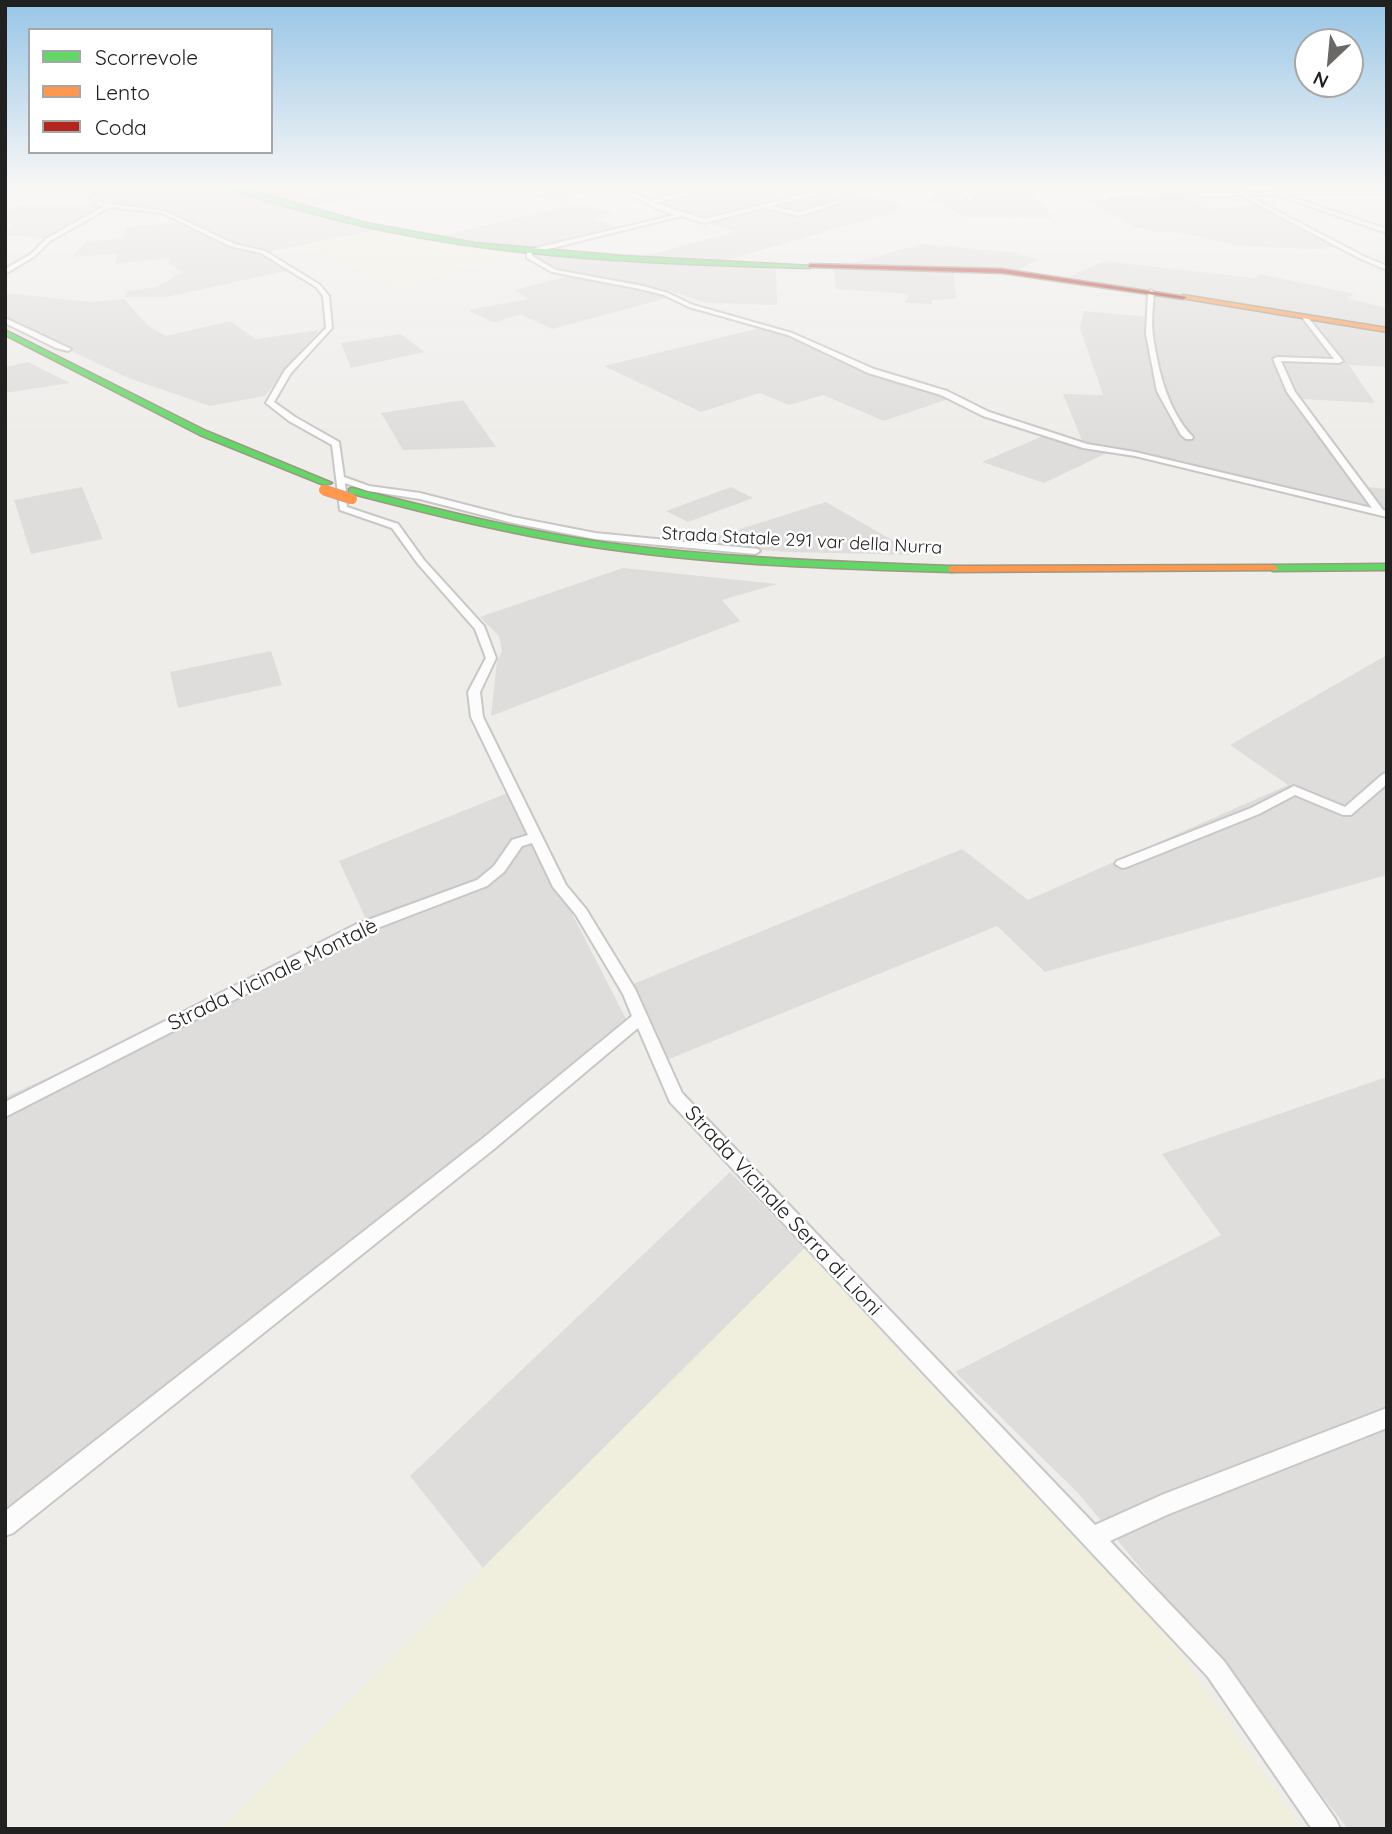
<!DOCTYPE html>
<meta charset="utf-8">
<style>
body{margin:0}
#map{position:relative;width:1392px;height:1834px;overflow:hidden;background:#efedea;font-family:Quicksand,sans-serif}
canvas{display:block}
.frame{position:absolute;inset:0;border:7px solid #212121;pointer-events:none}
.legend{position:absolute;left:28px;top:28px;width:245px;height:126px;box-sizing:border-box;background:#fff;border:2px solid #a6a6a6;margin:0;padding:9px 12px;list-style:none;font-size:21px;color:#212121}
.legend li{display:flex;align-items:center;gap:14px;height:35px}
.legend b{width:35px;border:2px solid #a6a6a6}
.north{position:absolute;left:1294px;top:28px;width:70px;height:70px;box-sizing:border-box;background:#fff;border:2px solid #a6a6a6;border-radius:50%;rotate:206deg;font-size:19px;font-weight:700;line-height:28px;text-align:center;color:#212121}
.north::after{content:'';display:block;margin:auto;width:24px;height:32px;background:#696867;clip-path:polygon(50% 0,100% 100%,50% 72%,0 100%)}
</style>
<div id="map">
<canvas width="1392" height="1834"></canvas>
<div class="frame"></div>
<ul class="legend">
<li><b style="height:9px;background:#63d668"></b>Scorrevole</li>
<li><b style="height:9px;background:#ff974d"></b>Lento</li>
<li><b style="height:9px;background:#b3261e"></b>Coda</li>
</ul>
<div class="north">N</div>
</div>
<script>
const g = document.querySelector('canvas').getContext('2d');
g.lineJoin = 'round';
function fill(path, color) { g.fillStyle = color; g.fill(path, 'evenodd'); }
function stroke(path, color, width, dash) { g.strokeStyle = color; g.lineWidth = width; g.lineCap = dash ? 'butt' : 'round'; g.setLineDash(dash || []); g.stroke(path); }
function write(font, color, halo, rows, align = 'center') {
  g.font = font + ' Quicksand,sans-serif'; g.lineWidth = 5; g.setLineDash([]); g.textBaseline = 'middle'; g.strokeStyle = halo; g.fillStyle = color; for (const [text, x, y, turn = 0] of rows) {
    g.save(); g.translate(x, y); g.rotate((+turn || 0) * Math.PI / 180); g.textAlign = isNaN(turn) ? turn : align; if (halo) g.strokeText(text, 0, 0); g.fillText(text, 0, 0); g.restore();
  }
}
fill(new Path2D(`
 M 92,185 L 215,185 L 244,197 L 378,230 L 268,252 L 236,244 L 176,215 L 154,210 L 104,204 L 92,197 L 89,189 Z
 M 351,185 L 376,192 L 304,208 L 252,193 L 284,186 L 311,194 Z
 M 581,185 L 613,187 L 550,201 L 533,196 Z
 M 616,185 L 819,185 L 907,204 L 891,213 L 715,263 L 637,258 L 734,232 L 657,206 Z
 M 962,185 L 1035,185 L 1040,188 L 1034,200 L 1043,203 L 1052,218 L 967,217 L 929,201 L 936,194 Z
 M 1150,185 L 1222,185 L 1239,193 L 1187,197 L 1207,209 L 1259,205 L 1336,246 L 1319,249 L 1261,247 L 1237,245 L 1178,232 L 1154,232 L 1135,227 L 1084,199 L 1166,198 Z
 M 581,203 L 614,214 L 594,219 L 624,228 L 529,250 L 440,236 Z
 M 20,205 L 96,205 L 97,207 L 95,213 L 47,238 L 5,236 L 5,229 L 14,224 L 5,224 L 5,213 Z
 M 180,222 L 234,246 L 265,254 L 287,271 L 166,297 L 125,297 L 127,291 L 157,287 L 182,272 L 169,264 L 170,258 L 115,264 L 117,254 L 72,257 L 86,241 L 123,239 L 126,227 Z
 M 922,244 L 1011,252 L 1040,259 L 1018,270 L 845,265 Z
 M 538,253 L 776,267 L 777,305 L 707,303 L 660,288 L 553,269 L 530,256 Z
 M 1104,261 L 1255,278 L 1261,274 L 1355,294 L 1347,298 L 1387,308 L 1387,328 L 1068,277 Z
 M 834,269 L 953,270 L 956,299 L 932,300 L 932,304 L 905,303 L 909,294 L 836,289 Z
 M 572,275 L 625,284 L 671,297 L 552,329 L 520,314 L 495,323 L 467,310 L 528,299 L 514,290 Z
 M 5,293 L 91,302 L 124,299 L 148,326 L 166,336 L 230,321 L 256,339 L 319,330 L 265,396 L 210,406 L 126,377 L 5,319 Z
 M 1154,293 L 1387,332 L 1387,367 L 1349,365 L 1375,403 L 1301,399 L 1367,487 L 1387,489 L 1387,513 L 1193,465 L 1083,443 L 1063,394 L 1103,395 L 1080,328 L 1084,311 L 1149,317 Z
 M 760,328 L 803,341 L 852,364 L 924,387 L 948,399 L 884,421 L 823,395 L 789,405 L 760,393 L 701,412 L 604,366 Z
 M 401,334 L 424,352 L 351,368 L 341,343 Z
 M 28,362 L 70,383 L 5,393 L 5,367 Z
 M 463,400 L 496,447 L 403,450 L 381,413 Z
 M 1043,436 L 1062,442 L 1109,452 L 1044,483 L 982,462 Z
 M 82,487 L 103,539 L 31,554 L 14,500 Z
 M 731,487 L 753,498 L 688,522 L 666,511 Z
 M 826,502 L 918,555 L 789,552 L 690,545 Z
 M 623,568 L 777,584 L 722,600 L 740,621 L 491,716 L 497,661 L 502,651 L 499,636 L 480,617 Z
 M 271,651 L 282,685 L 178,708 L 170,672 Z
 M 1387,655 L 1387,875 L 1045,972 L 997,926 L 659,1063 L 633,984 L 962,849 L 1028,900 L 1288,785 L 1230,745 Z
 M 510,792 L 626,1019 L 5,1528 L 5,1097 L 372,932 L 339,861 Z
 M 1387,1077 L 1387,1829 L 1348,1829 L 1208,1649 L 1078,1493 L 955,1372 L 1221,1235 L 1162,1154 Z
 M 730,1172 L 805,1248 L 483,1568 L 410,1476 Z`), '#dedddb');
fill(new Path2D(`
 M 378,230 L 444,242 L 526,253 L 397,286 L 305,244 Z
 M 805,1248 L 906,1360 L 1167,1634 L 1302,1829 L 220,1829 Z`), '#f0efdd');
const street = new Path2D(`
 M 86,185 L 91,185 L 89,189 L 102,203 L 165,211 L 234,244 L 265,251 L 320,285 L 329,296 L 332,328 L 291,373 L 274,402 L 295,417 L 339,442 L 344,477 L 369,486 L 420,493 L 513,517 L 595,533 L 758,549 L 760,551 L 755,554 L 595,539 L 513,523 L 420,499 L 368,491 L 345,483 L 347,507 L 398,524 L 424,560 L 484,626 L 496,658 L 480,692 L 483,717 L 566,885 L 586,909 L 635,989 L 682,1093 L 1095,1525 L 1164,1494 L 1387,1408 L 1387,1428 L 1169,1514 L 1110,1541 L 1224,1661 L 1336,1820 L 1340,1829 L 1312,1829 L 1208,1677 L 670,1102 L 638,1028 L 494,1149 L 13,1533 L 5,1536 L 5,1511 L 482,1139 L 632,1016 L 623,994 L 576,915 L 553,887 L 532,843 L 522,846 L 504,872 L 487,886 L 367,932 L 5,1117 L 5,1102 L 357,924 L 477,880 L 494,866 L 512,840 L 528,835 L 471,717 L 468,692 L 486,658 L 475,629 L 418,564 L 392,528 L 340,510 L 332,445 L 289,421 L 266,403 L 285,370 L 326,328 L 323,296 L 316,287 L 261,253 L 230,246 L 162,213 L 110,207 L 50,241 L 35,256 L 5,274 L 5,269 L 31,254 L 46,239 L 104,206 L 98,205 L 84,190 Z
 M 275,185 L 284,185 L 248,194 L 246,193 Z
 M 610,185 L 616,185 L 650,201 L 718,185 L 727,185 L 654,203 L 704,219 L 828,189 L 830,191 L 770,206 L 799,212 L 840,200 L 843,202 L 799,216 L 764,208 L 704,223 L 681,216 L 532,253 L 532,256 L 556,270 L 643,286 L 668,293 L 693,305 L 792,333 L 874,369 L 947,391 L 989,412 L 1087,444 L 1135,452 L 1372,508 L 1287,392 L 1273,359 L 1277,357 L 1334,359 L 1301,316 L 1306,315 L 1343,361 L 1339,363 L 1281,361 L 1295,392 L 1383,510 L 1387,511 L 1387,517 L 1135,456 L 1083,448 L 983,416 L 941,395 L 868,373 L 788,335 L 689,307 L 664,295 L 640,289 L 552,272 L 527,258 L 527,250 L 675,215 L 662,211 Z
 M 959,185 L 964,185 L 973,201 L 969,201 Z
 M 1286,191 L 1387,191 L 1387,193 L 1247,195 L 1365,257 L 1387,266 L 1387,270 L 1361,259 L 1240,195 L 1110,199 Z
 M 1284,195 L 1387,229 L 1387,233 L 1280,196 Z
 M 1151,290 L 1154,292 C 1153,306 1151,322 1153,336 C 1158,371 1168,412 1193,437 L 1192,439 L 1186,439 L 1181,435 L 1157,391 L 1146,334 L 1148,292 Z
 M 5,318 L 71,349 L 68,351 L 56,348 L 5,323 Z
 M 1387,773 L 1387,784 L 1351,815 L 1343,815 L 1295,795 L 1259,814 L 1127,867 L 1122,868 L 1115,864 L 1117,861 L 1251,808 L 1294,786 L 1345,807 L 1383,774 Z`);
const fast = new Path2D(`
 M 222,185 L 231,185 L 366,223 L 475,243 L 623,256 L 813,266 L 810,268 C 646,264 478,258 319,215 C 287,206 252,199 222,185 Z
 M 5,330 L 206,431 L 332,483 L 324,485 L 200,435 L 5,335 Z
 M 352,488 C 436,509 521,531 607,543 C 721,558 837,562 952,566 L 957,569 L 952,572 C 837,569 722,565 608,549 C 520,537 434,515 349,493 L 349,489 Z
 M 1387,564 L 1387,570 L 1273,571 L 1268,568 L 1273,565 Z`);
const slow = new Path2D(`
 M 1183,295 L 1387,328 L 1387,332 L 1181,298 Z
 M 1273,565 L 1278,568 L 1277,570 L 952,572 L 947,569 L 952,566 Z`);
const jam = new Path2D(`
 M 810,264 L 1002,269 L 1187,297 L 1183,299 L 1002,273 L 808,267 Z`);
stroke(street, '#c8c7c6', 4);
stroke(fast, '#9a9981', 3);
stroke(slow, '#9a9981', 3);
stroke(jam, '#9a9981', 3);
fill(street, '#fdfcfc');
fill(fast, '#63d668');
fill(slow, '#ff974d');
fill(jam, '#b3261e');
const slowBridge = new Path2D(`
 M 324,490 L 352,499`);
stroke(slowBridge, '#c5a1ae', 11, []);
stroke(slowBridge, '#ff974d', 10);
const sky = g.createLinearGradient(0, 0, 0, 442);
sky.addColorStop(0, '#97c5e6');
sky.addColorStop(0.42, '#f8f7f6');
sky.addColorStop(1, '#f8f7f600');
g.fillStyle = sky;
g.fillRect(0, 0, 1392, 442);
write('18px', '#212121', '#fff', [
 ["Strada Statale 291 var della Nurra",802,541,3]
]);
write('21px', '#212121', '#fff', [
 ["Strada Vicinale Montalè",273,975,-26],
 ["Strada Vicinale Serra di Lioni",783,1211,47]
]);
</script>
